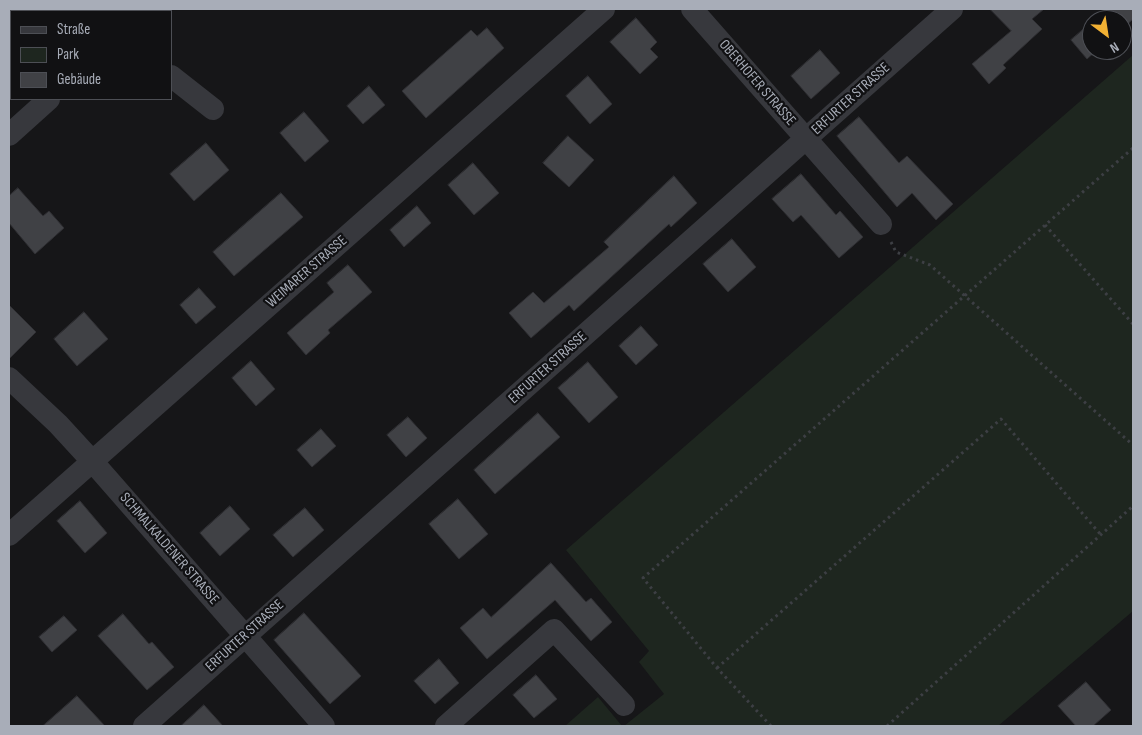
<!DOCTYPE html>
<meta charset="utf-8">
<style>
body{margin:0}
#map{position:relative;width:1142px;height:735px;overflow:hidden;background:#161618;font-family:"Sofia Sans Condensed",sans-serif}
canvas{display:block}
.frame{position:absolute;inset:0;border:10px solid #a8adb8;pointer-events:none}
.legend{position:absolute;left:10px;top:10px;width:162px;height:90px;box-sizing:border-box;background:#111113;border:1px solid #4d4f55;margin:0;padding:6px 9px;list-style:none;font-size:15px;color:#a8adb8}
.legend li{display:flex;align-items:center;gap:10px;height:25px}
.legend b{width:25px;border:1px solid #4d4f55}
.north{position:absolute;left:1082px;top:10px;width:50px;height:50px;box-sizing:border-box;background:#111113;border:1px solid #4d4f55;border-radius:50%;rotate:149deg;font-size:14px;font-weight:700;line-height:20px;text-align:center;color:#a8adb8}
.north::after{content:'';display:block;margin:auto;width:18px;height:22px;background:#f2b134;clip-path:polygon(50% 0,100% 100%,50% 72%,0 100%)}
</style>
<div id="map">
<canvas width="1142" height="735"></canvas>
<div class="frame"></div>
<ul class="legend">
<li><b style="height:6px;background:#37383d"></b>Straße</li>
<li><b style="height:14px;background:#1e261f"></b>Park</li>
<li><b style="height:14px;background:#404145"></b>Gebäude</li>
</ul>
<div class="north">N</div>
</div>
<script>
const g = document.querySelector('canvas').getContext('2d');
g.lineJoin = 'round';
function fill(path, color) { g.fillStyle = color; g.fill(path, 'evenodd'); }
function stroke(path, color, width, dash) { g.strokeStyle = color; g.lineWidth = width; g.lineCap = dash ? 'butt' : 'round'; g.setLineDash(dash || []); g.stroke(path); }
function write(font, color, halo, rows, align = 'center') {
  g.font = font + ' "Sofia Sans Condensed",sans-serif'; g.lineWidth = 4.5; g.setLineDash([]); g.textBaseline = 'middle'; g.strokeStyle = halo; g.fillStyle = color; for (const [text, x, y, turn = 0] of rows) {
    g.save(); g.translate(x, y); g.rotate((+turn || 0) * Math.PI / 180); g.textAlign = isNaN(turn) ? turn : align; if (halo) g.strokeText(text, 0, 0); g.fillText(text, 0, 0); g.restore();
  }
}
fill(new Path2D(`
 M 1133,55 L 1133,611 L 998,726 L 624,726 L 664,694 L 639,662 L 649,651 L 566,550 Z
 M 598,697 L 622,726 L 565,726 Z`), '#1e261f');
const building = new Path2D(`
 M 990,9 L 1044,9 L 1032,19 L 1042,29 L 1003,65 L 1006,68 L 989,84 L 972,64 L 1011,31 Z
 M 1107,9 L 1133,9 L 1133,19 L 1122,29 L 1122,20 L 1094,20 Z
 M 636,18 L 657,42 L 650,49 L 658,57 L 640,74 L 610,42 Z
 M 1092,22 L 1092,50 L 1097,50 L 1087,59 L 1071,40 Z
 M 487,28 L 504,48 L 426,118 L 402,91 L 471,30 L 477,36 Z
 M 820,50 L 840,73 L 811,99 L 791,76 Z
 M 588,76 L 612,104 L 590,124 L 566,96 Z
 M 369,86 L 385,105 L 363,124 L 347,106 Z
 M 304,112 L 329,141 L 305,162 L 280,133 Z
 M 859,117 L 899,163 L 907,156 L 953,204 L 936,220 L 912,193 L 897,207 L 837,136 Z
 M 568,136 L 594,160 L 569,187 L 543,163 Z
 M 206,143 L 229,170 L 194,201 L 170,174 Z
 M 473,163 L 499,193 L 474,215 L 448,185 Z
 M 801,174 L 836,215 L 840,211 L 863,237 L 839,258 L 801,215 L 793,222 L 772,199 Z
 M 674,176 L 697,203 L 671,227 L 669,224 L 574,311 L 569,305 L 531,338 L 509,313 L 533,292 L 544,303 L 609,247 L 604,242 Z
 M 18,188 L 43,216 L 49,211 L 64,228 L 35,254 L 9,223 L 9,196 Z
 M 281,193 L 303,217 L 234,276 L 213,252 Z
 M 417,206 L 431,223 L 404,247 L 390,230 Z
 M 732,239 L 756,267 L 728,292 L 703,264 Z
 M 348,265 L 372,292 L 328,330 L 330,333 L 306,355 L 287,333 L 334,292 L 327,283 Z
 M 199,288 L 216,307 L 196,324 L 180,305 Z
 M 9,305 L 36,332 L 9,359 Z
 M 84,312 L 108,339 L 77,366 L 54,339 Z
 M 641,326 L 658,345 L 636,365 L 619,346 Z
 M 251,361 L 275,389 L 256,406 L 232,378 Z
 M 588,362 L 618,397 L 589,423 L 558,388 Z
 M 538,413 L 560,437 L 495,494 L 474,470 Z
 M 408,417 L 427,438 L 406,457 L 387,435 Z
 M 321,429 L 336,446 L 312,467 L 297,450 Z
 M 458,499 L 488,534 L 459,559 L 429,524 Z
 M 80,501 L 107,533 L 85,553 L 57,521 Z
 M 230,506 L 250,529 L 220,556 L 200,533 Z
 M 305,508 L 324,530 L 293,557 L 273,535 Z
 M 551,563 L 586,602 L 591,598 L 612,622 L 591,641 L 555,600 L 487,659 L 460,628 L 483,608 L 491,617 Z
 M 304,613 L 361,676 L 330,704 L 274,640 Z
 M 123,614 L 149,644 L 152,642 L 174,667 L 147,690 L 98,636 Z
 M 64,616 L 77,630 L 52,652 L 39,637 Z
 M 439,659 L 459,683 L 435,704 L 414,681 Z
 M 536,675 L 557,699 L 534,718 L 513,695 Z
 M 1086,682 L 1111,710 L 1093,726 L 1076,726 L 1058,706 Z
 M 77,696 L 105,726 L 43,726 Z
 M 204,705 L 223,726 L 181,726 Z`);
fill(building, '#404145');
stroke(building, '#303034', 1);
stroke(new Path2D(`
 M 1045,225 L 1133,324
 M 891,242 L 896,252 L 930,265 L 1133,445
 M 717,668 L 1001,419 L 1101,535
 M 771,726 L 717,668 L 643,578 L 1133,148
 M 887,726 L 1133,506`), '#3d3f44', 3, [2.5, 4]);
stroke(new Path2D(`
 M 88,9 L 91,11
 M 692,9 L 881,224
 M 147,11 L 150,9
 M 171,76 L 213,109
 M 9,135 L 49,99
 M 9,378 L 58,424 L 92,461 L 324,726
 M 9,535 L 604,9
 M 144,726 L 952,9
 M 446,726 L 554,630 L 624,705`), '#37383d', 22);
write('15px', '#a8adb8', '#111113', [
 ["OBERHOFER STRASSE",757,83,49],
 ["ERFURTER STRASSE",851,99,-42],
 ["WEIMARER STRASSE",307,272,-41],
 ["ERFURTER STRASSE",548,368,-42],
 ["SCHMALKALDENER STRASSE",169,549,49],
 ["ERFURTER STRASSE",245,636,-42]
]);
</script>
